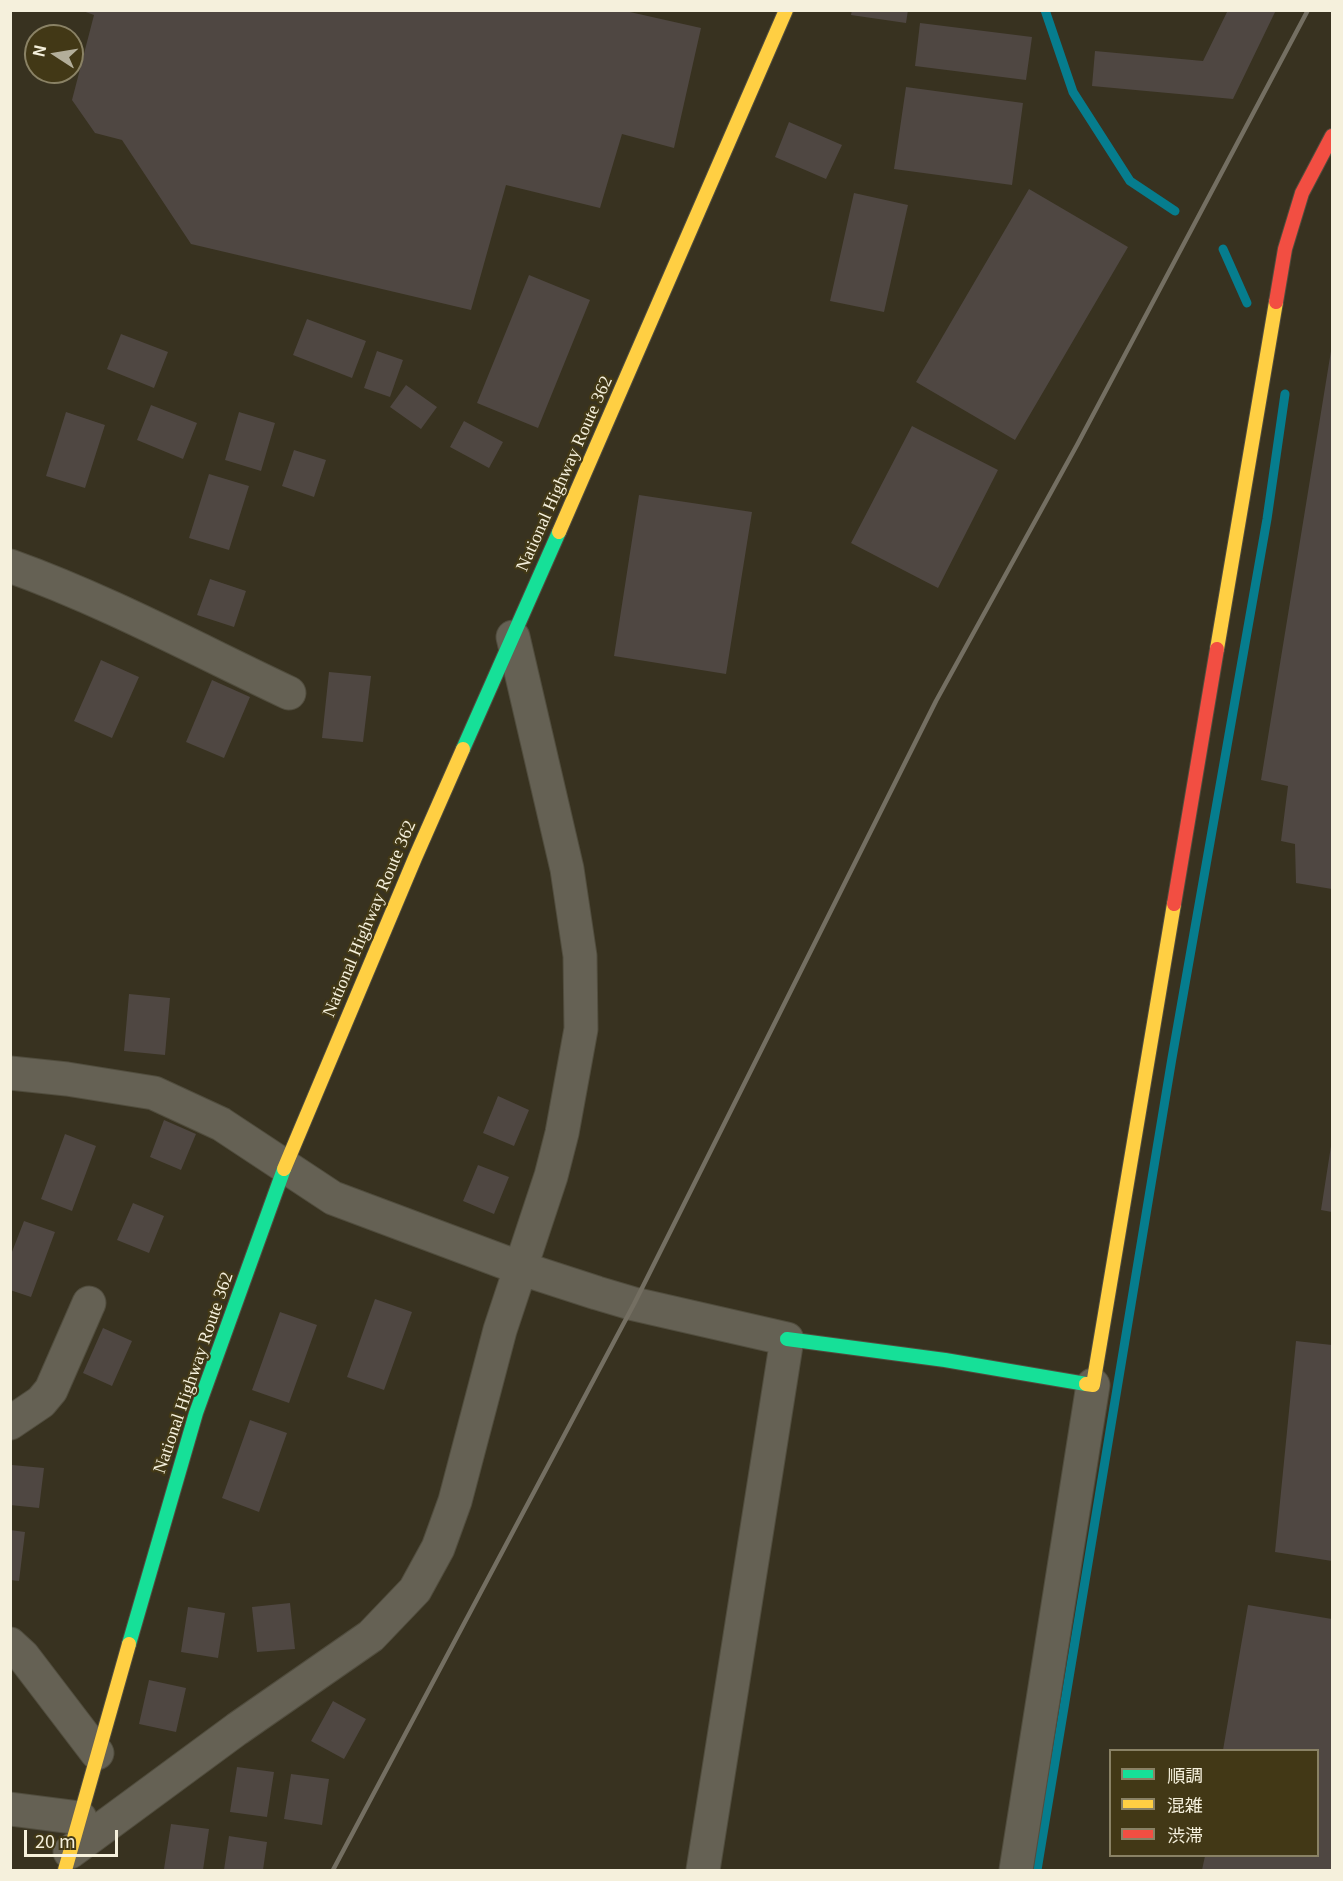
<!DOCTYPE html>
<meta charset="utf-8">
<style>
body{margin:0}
#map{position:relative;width:1343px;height:1881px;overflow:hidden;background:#383220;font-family:Georgia,"Noto Sans JP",serif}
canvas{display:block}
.frame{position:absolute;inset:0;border:12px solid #f5f0dc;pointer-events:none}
.legend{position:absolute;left:1109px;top:1749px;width:210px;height:108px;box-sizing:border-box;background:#423816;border:2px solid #8a8265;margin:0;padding:8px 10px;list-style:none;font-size:18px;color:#f5f0dc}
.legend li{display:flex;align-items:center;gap:12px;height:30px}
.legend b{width:30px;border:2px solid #8a8265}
.north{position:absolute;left:24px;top:24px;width:60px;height:60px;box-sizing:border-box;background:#423816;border:2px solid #8a8265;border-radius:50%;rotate:282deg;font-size:16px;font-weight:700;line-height:24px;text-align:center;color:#f5f0dc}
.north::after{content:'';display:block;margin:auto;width:21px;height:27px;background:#b3ae9a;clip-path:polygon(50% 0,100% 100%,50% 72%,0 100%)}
.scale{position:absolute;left:24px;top:1830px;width:94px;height:27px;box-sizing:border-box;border:3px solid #f5f0dc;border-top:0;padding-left:8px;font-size:18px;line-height:21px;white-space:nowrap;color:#f5f0dc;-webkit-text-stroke:4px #423816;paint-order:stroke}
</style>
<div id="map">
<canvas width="1343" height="1881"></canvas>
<div class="frame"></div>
<ul class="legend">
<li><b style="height:8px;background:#16e098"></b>順調</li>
<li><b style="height:8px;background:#ffcf43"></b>混雑</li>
<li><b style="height:8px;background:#f24e42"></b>渋滞</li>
</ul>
<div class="north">N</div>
<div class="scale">20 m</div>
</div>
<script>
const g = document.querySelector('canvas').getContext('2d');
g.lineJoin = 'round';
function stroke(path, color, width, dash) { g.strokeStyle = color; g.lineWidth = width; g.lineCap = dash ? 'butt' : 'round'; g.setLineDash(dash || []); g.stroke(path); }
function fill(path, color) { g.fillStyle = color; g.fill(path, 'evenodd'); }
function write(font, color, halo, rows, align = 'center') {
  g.font = font + ' Georgia,serif'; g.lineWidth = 4.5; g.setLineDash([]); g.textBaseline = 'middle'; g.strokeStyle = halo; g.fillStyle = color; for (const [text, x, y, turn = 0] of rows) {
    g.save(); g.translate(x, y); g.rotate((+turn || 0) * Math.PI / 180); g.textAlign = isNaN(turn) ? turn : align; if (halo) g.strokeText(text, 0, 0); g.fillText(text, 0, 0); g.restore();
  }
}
stroke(new Path2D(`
 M 1045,10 L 1073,92 L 1130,181 L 1175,211
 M 1223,249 L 1247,303
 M 1037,1870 L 1172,1058 L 1267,519 L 1285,394`), '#067d8e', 9);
fill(new Path2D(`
 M 80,10 L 621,10 L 701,28 L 674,148 L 622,134 L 600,208 L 506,185 L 471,310 L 191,244 L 122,140 L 95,133 L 72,100 L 94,15 Z
 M 852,10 L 908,10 L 906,23 L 851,15 Z
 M 1228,10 L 1276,10 L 1233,99 L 1092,86 L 1095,51 L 1203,61 Z
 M 920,23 L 1032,37 L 1026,80 L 915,66 Z
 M 906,87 L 1023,103 L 1012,185 L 894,169 Z
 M 789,122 L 842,145 L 826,179 L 775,157 Z
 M 1029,189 L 1128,247 L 1015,440 L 916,382 Z
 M 854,193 L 908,205 L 884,312 L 830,301 Z
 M 529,275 L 590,300 L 538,428 L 477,403 Z
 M 307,319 L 366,341 L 352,378 L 293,355 Z
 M 121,334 L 168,352 L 154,388 L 107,369 Z
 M 377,351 L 403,360 L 390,397 L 364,388 Z
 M 1331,351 L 1332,351 L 1332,889 L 1296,883 L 1295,844 L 1281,841 L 1288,786 L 1261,780 Z
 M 406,385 L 437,407 L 421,429 L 390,407 Z
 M 151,405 L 197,423 L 183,459 L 137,440 Z
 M 66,412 L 105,425 L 85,488 L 46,476 Z
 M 239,412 L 275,423 L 261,471 L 225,460 Z
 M 464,421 L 503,442 L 489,468 L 450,447 Z
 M 912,426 L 998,470 L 938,588 L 851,543 Z
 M 294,450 L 326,460 L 314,497 L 282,486 Z
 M 209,474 L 249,486 L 229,550 L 189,538 Z
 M 639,495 L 752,512 L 726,674 L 614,656 Z
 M 210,579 L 246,591 L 234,627 L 197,615 Z
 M 101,660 L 139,677 L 112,738 L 74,721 Z
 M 329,672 L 371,676 L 363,742 L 322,738 Z
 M 212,680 L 250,697 L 224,758 L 186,742 Z
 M 129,994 L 170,998 L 165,1055 L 124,1051 Z
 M 498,1096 L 529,1110 L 514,1146 L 483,1133 Z
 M 164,1120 L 196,1134 L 181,1170 L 150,1157 Z
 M 65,1134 L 96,1146 L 72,1211 L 41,1199 Z
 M 1331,1146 L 1332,1146 L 1332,1212 L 1321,1210 Z
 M 478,1165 L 509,1177 L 494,1214 L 463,1201 Z
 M 133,1203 L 164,1216 L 149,1253 L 117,1240 Z
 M 24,1221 L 55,1232 L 31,1297 L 10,1290 L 10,1257 Z
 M 375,1299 L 412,1312 L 384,1390 L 347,1377 Z
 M 280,1312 L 317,1325 L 289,1403 L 252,1390 Z
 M 103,1328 L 132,1341 L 112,1386 L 83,1373 Z
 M 1296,1341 L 1332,1345 L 1332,1561 L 1275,1552 Z
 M 250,1420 L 287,1433 L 259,1512 L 222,1498 Z
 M 12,1465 L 44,1468 L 39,1508 L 10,1505 Z
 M 10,1530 L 25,1532 L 19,1581 L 10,1580 Z
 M 290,1603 L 295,1649 L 257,1652 L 252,1607 Z
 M 1248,1605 L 1332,1619 L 1332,1870 L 1202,1870 L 1205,1856 L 1318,1856 L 1318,1750 L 1223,1750 Z
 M 188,1607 L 225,1613 L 218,1658 L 181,1652 Z
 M 149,1680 L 186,1688 L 176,1732 L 139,1724 Z
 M 333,1701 L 366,1719 L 344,1759 L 311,1741 Z
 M 237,1767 L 274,1772 L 267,1817 L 230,1812 Z
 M 291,1774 L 329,1779 L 322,1825 L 284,1819 Z
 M 171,1824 L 209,1829 L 203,1870 L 164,1869 Z
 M 229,1836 L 267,1842 L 263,1870 L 224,1870 Z`), '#4f4742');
const street = new Path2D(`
 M 10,566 C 105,600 198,650 289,693
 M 10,1073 L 67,1079 L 154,1093 L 221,1124 L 333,1198 L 520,1268 L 597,1293 L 634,1304 L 787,1339 L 703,1870
 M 10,1423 L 41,1402 L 51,1390 L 89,1303
 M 10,1644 L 23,1656 L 97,1753
 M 10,1809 L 80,1818
 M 70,1852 L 237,1729 L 371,1636 L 415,1590 L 438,1548 L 455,1501 L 500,1330 L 551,1176 L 562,1133 L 581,1029 L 580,956 L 567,869 L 513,637
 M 1016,1870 L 1093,1385`);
const fast = new Path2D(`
 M 463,749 L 559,532
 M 787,1339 L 945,1360 L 1086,1384
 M 129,1644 L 196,1413 L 284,1169`);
const slow = new Path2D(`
 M 559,532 L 786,10
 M 1217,649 L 1276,302
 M 284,1169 L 415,858 L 463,749
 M 1086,1384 L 1093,1385 L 1174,904
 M 65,1870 L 129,1644`);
const jam = new Path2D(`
 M 1276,302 L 1285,249 L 1302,193 L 1332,136
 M 1174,904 L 1217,649`);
stroke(street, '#514d3e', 35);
stroke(fast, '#514d3e', 16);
stroke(slow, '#514d3e', 16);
stroke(jam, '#514d3e', 16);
stroke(street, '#656154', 33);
stroke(fast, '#16e098', 14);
stroke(slow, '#ffcf43', 14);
stroke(jam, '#f24e42', 14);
stroke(new Path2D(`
 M 333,1870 L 634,1304 L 936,701 L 1077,445 L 1308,10`), '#746f62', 4.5);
write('18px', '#f5f0dc', '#423816', [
 ["National Highway Route 362",565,474,-66],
 ["National Highway Route 362",370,919,-67],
 ["National Highway Route 362",194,1373,-71]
]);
</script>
